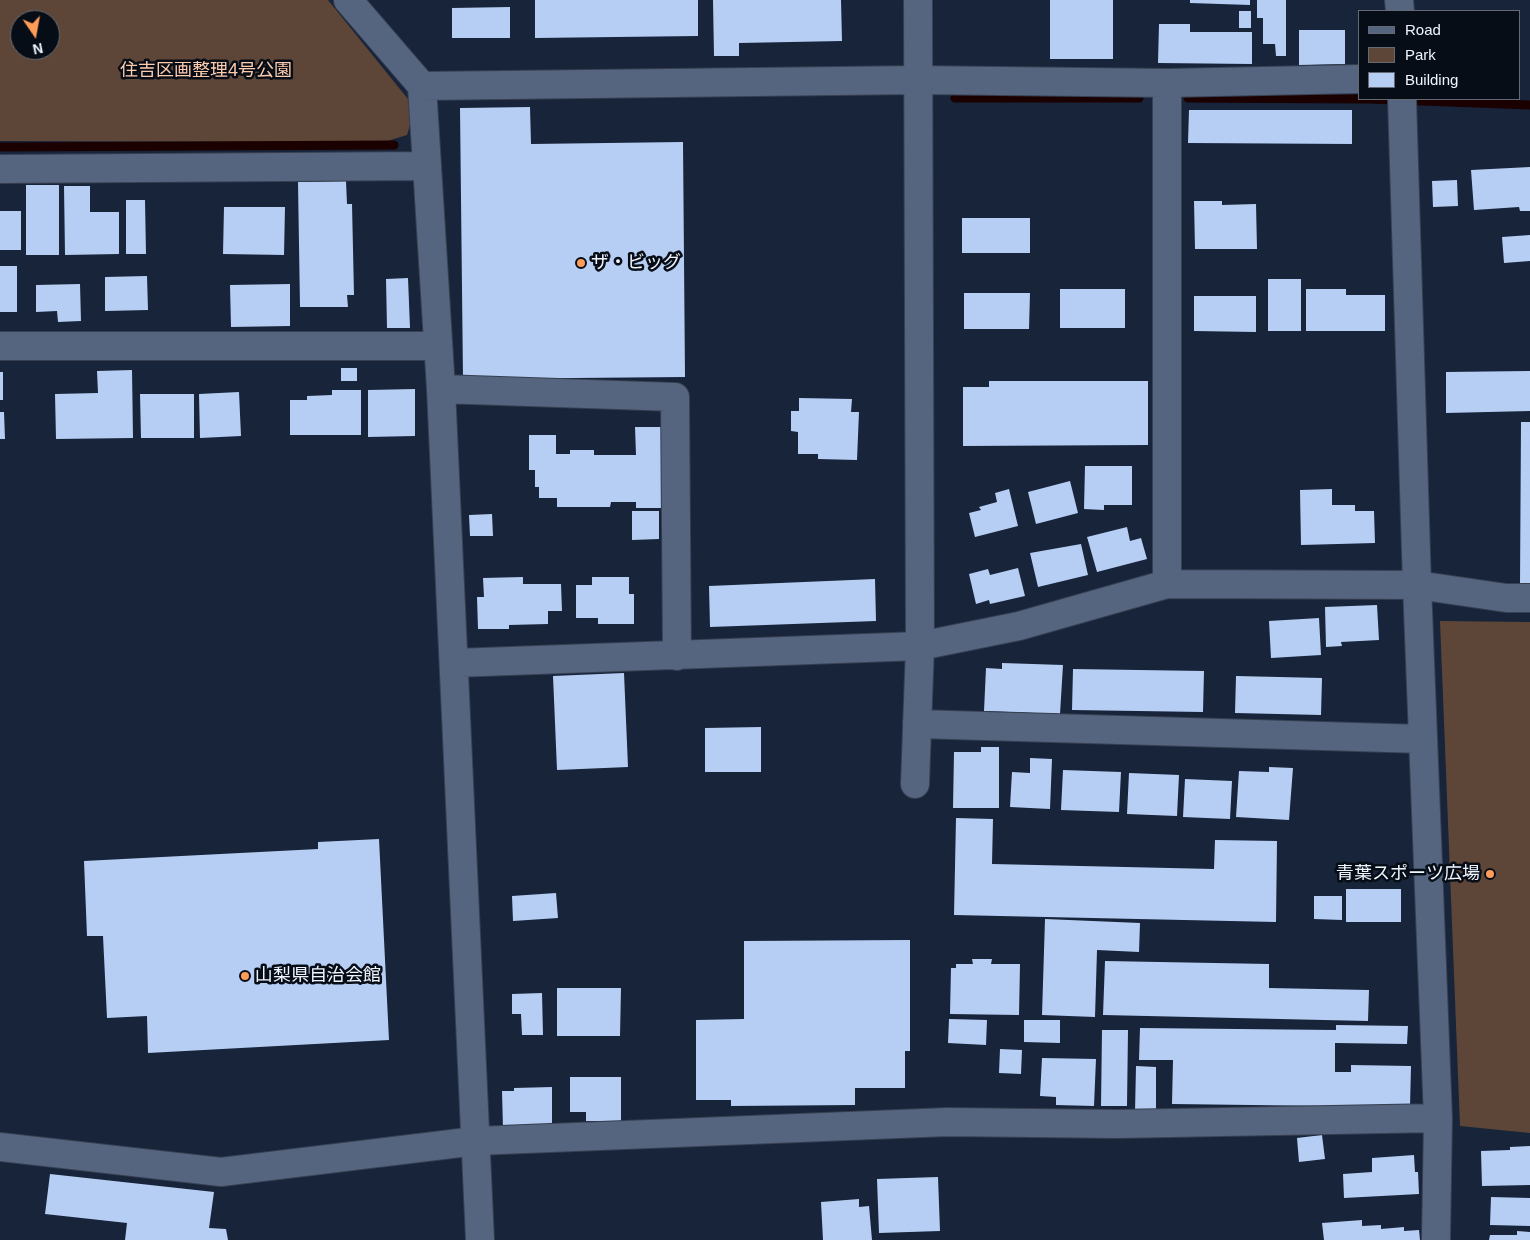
<!DOCTYPE html>
<meta charset="utf-8">
<style>
body{margin:0}
#map{position:relative;width:1530px;height:1240px;overflow:hidden;background:#17243a;font-family:Arial,sans-serif}
canvas{display:block}
.legend{position:absolute;left:1358px;top:10px;width:162px;height:90px;box-sizing:border-box;background:#070d17;border:1px solid #646a73;margin:0;padding:6px 9px;list-style:none;font-size:15px;color:#eff5fe}
.legend li{display:flex;align-items:center;gap:10px;height:25px}
.legend b{width:25px;border:1px solid #646a73}
.north{position:absolute;left:10px;top:10px;width:50px;height:50px;box-sizing:border-box;background:#070d17;border:1px solid #646a73;border-radius:50%;rotate:168deg;font-size:14px;font-weight:700;line-height:20px;text-align:center;color:#eff5fe}
.north::after{content:'';display:block;margin:auto;width:18px;height:22px;background:#fe9c58;clip-path:polygon(50% 0,100% 100%,50% 72%,0 100%)}
</style>
<div id="map">
<canvas width="1530" height="1240"></canvas>
<ul class="legend">
<li><b style="height:6px;background:#55657f"></b>Road</li>
<li><b style="height:14px;background:#5d4637"></b>Park</li>
<li><b style="height:14px;background:#b7cef4"></b>Building</li>
</ul>
<div class="north">N</div>
</div>
<script>
const g = document.querySelector('canvas').getContext('2d');
g.lineJoin = 'round';
function fill(path, color) { g.fillStyle = color; g.fill(path, 'evenodd'); }
function stroke(path, color, width, dash) { g.strokeStyle = color; g.lineWidth = width; g.lineCap = dash ? 'butt' : 'round'; g.setLineDash(dash || []); g.stroke(path); }
function write(font, color, halo, rows, align = 'center') {
  g.font = font + ' Arial,"Noto Sans JP",sans-serif'; g.lineWidth = 5; g.setLineDash([]); g.textBaseline = 'middle'; g.strokeStyle = halo; g.fillStyle = color; for (const [text, x, y, turn = 0] of rows) {
    g.save(); g.translate(x, y); g.rotate((+turn || 0) * Math.PI / 180); g.textAlign = isNaN(turn) ? turn : align; if (halo) g.strokeText(text, 0, 0); g.fillText(text, 0, 0); g.restore();
  }
}
fill(new Path2D(`
 M 0,0 L 328,0 L 412,104 L 412,118 L 407,135 L 384,142 L 0,141 ZM 20,20 L 50,20 L 50,50 L 20,50 Z
 M 1440,621 L 1530,622 L 1530,1133 L 1460,1126 Z`), '#5d4637');
stroke(new Path2D(`
 M 955,98 L 1139,98
 M 1188,98 L 1369,99 L 1530,105
 M 0,147 L 394,145`), '#1a0100', 9);
fill(new Path2D(`
 M 535,0 L 698,0 L 698,36 L 535,38 Z
 M 713,0 L 841,0 L 842,41 L 739,43 L 739,56 L 714,56 Z
 M 1050,0 L 1113,0 L 1113,59 L 1050,59 Z
 M 1190,0 L 1250,0 L 1250,5 L 1190,3 Z
 M 1257,0 L 1286,0 L 1286,56 L 1276,56 L 1275,44 L 1263,44 L 1263,18 L 1257,18 Z
 M 510,7 L 510,38 L 452,38 L 452,8 Z
 M 1239,11 L 1251,11 L 1251,28 L 1239,28 Z
 M 1159,24 L 1190,24 L 1190,32 L 1252,32 L 1252,64 L 1158,63 Z
 M 1299,30 L 1345,30 L 1345,64 L 1299,65 Z
 M 530,107 L 531,144 L 683,142 L 685,377 L 463,379 L 460,108 Z
 M 1189,110 L 1352,110 L 1352,144 L 1188,143 Z
 M 1530,167 L 1530,211 L 1520,211 L 1519,207 L 1474,210 L 1471,170 Z
 M 1457,180 L 1458,206 L 1433,207 L 1432,181 Z
 M 346,181 L 347,204 L 352,204 L 354,295 L 347,295 L 348,307 L 300,307 L 298,182 Z
 M 26,185 L 59,185 L 59,255 L 26,255 Z
 M 64,186 L 90,186 L 90,212 L 119,212 L 119,254 L 65,255 Z
 M 126,200 L 145,200 L 146,254 L 126,254 Z
 M 1194,201 L 1222,201 L 1222,205 L 1256,204 L 1257,249 L 1195,249 Z
 M 224,207 L 285,207 L 284,255 L 223,254 Z
 M 0,211 L 21,211 L 21,250 L 0,250 Z
 M 962,218 L 1030,218 L 1030,253 L 962,253 Z
 M 1530,235 L 1530,261 L 1504,263 L 1502,237 Z
 M 0,266 L 17,266 L 17,312 L 0,312 Z
 M 147,276 L 148,310 L 105,311 L 105,277 Z
 M 408,278 L 410,328 L 387,328 L 386,279 Z
 M 1268,279 L 1301,279 L 1301,331 L 1268,331 Z
 M 80,284 L 81,321 L 58,322 L 57,311 L 36,312 L 36,285 Z
 M 290,284 L 290,326 L 231,327 L 230,285 Z
 M 1060,289 L 1125,289 L 1125,328 L 1060,328 Z
 M 1306,289 L 1346,289 L 1346,295 L 1385,295 L 1385,331 L 1306,331 Z
 M 964,293 L 1030,293 L 1029,329 L 964,329 Z
 M 1194,296 L 1256,296 L 1256,332 L 1194,331 Z
 M 341,368 L 357,368 L 357,381 L 341,381 Z
 M 132,370 L 133,438 L 56,439 L 55,394 L 98,393 L 97,371 Z
 M 1530,371 L 1530,411 L 1446,413 L 1446,372 Z
 M 0,372 L 3,372 L 3,400 L 0,400 Z
 M 989,381 L 1148,381 L 1148,445 L 963,446 L 963,387 L 989,387 Z
 M 415,389 L 415,436 L 368,437 L 368,390 Z
 M 332,390 L 361,390 L 361,435 L 290,435 L 290,400 L 307,400 L 307,396 L 332,395 Z
 M 239,392 L 241,436 L 200,438 L 199,394 Z
 M 140,394 L 194,394 L 194,438 L 141,438 Z
 M 799,398 L 852,399 L 851,412 L 859,412 L 857,460 L 818,459 L 818,454 L 798,454 L 798,432 L 791,431 L 791,411 L 799,411 Z
 M 0,412 L 4,412 L 5,439 L 0,439 Z
 M 1521,422 L 1530,422 L 1530,585 L 1520,585 Z
 M 635,427 L 661,427 L 661,508 L 636,508 L 636,502 L 611,502 L 610,507 L 557,507 L 557,498 L 539,498 L 539,487 L 535,487 L 535,470 L 529,470 L 529,435 L 556,435 L 556,454 L 570,454 L 570,450 L 594,450 L 594,455 L 636,455 Z
 M 1085,466 L 1132,466 L 1132,505 L 1104,505 L 1104,510 L 1084,509 Z
 M 1070,481 L 1078,513 L 1036,524 L 1028,492 Z
 M 1009,489 L 1018,526 L 975,537 L 969,513 L 981,510 L 979,507 L 997,502 L 995,493 Z
 M 1332,489 L 1332,505 L 1355,505 L 1355,511 L 1374,511 L 1375,543 L 1301,545 L 1300,490 Z
 M 632,511 L 659,511 L 659,539 L 632,540 Z
 M 492,514 L 493,536 L 470,536 L 469,515 Z
 M 1127,527 L 1130,541 L 1141,538 L 1147,559 L 1097,572 L 1087,537 Z
 M 1081,544 L 1088,575 L 1038,587 L 1030,553 Z
 M 1018,568 L 1025,596 L 990,604 L 989,600 L 976,604 L 969,574 L 988,569 L 990,575 Z
 M 523,577 L 523,584 L 561,584 L 562,611 L 548,611 L 548,624 L 509,625 L 509,629 L 478,629 L 477,597 L 484,597 L 483,578 Z
 M 592,577 L 629,577 L 629,594 L 634,594 L 634,624 L 598,624 L 598,618 L 576,618 L 576,585 L 592,585 Z
 M 875,579 L 876,621 L 710,627 L 709,586 Z
 M 1377,605 L 1379,640 L 1341,642 L 1342,646 L 1326,647 L 1325,607 Z
 M 1319,618 L 1321,655 L 1271,658 L 1269,621 Z
 M 1002,663 L 1063,665 L 1060,714 L 984,711 L 986,668 L 1002,669 Z
 M 1073,669 L 1204,671 L 1203,712 L 1072,710 Z
 M 624,673 L 628,767 L 557,770 L 553,676 Z
 M 1236,676 L 1322,678 L 1321,715 L 1235,713 Z
 M 761,727 L 761,772 L 705,772 L 705,728 Z
 M 981,747 L 999,747 L 999,808 L 953,808 L 954,752 L 981,752 Z
 M 1030,758 L 1052,759 L 1050,809 L 1010,807 L 1012,772 L 1030,773 Z
 M 1269,767 L 1293,768 L 1289,820 L 1236,817 L 1239,771 L 1269,772 Z
 M 1063,770 L 1121,772 L 1119,812 L 1061,810 Z
 M 1129,773 L 1179,775 L 1177,816 L 1127,814 Z
 M 1185,779 L 1232,781 L 1230,819 L 1183,817 Z
 M 956,818 L 993,819 L 992,864 L 1214,869 L 1215,840 L 1277,841 L 1276,922 L 954,915 Z
 M 379,839 L 389,1040 L 148,1053 L 147,1016 L 107,1018 L 103,936 L 87,936 L 84,861 L 318,849 L 318,842 Z
 M 1346,889 L 1401,889 L 1401,922 L 1346,922 Z
 M 556,893 L 558,918 L 513,921 L 512,896 Z
 M 1314,896 L 1342,896 L 1342,920 L 1314,919 Z
 M 1045,919 L 1140,923 L 1139,952 L 1097,950 L 1095,1017 L 1042,1015 Z
 M 910,940 L 910,1051 L 905,1051 L 905,1088 L 855,1088 L 855,1105 L 731,1106 L 731,1100 L 696,1100 L 696,1020 L 744,1019 L 744,941 Z
 M 972,959 L 992,959 L 991,964 L 1020,964 L 1019,1015 L 950,1014 L 951,968 L 956,968 L 956,964 L 973,964 Z
 M 1105,961 L 1269,964 L 1269,988 L 1369,990 L 1368,1021 L 1103,1015 Z
 M 557,988 L 621,988 L 620,1036 L 557,1036 Z
 M 542,993 L 543,1035 L 522,1035 L 521,1014 L 512,1014 L 512,994 Z
 M 949,1019 L 987,1020 L 986,1045 L 948,1043 Z
 M 1024,1020 L 1060,1020 L 1060,1043 L 1024,1042 Z
 M 1336,1025 L 1408,1026 L 1407,1044 L 1335,1043 L 1335,1072 L 1351,1072 L 1351,1065 L 1411,1066 L 1410,1107 L 1172,1104 L 1173,1060 L 1139,1060 L 1140,1028 L 1336,1030 Z
 M 1102,1030 L 1128,1030 L 1127,1106 L 1101,1106 Z
 M 1000,1049 L 1022,1050 L 1021,1074 L 999,1073 Z
 M 1042,1058 L 1096,1059 L 1094,1106 L 1056,1105 L 1056,1097 L 1040,1096 Z
 M 1136,1066 L 1156,1067 L 1156,1112 L 1135,1112 Z
 M 570,1077 L 621,1077 L 621,1121 L 586,1121 L 586,1112 L 570,1112 Z
 M 552,1087 L 552,1129 L 503,1129 L 502,1091 L 514,1091 L 514,1088 Z
 M 1322,1135 L 1325,1159 L 1299,1162 L 1297,1138 Z
 M 1530,1146 L 1530,1185 L 1482,1186 L 1481,1151 L 1510,1150 L 1510,1147 Z
 M 1414,1155 L 1415,1172 L 1418,1172 L 1419,1194 L 1344,1198 L 1343,1174 L 1372,1172 L 1372,1158 Z
 M 50,1174 L 214,1192 L 209,1228 L 226,1229 L 228,1240 L 125,1240 L 127,1223 L 45,1214 Z
 M 938,1177 L 940,1231 L 879,1233 L 877,1179 Z
 M 1491,1197 L 1530,1198 L 1530,1226 L 1490,1225 Z
 M 859,1199 L 859,1207 L 869,1206 L 872,1240 L 823,1240 L 821,1202 Z
 M 1362,1220 L 1362,1226 L 1381,1225 L 1381,1229 L 1404,1227 L 1404,1231 L 1419,1230 L 1420,1240 L 1324,1240 L 1322,1223 Z
 M 1517,1231 L 1530,1232 L 1530,1240 L 1489,1240 L 1490,1235 L 1517,1235 Z`), '#b7cef4');
const street = new Path2D(`
 M 348,0 L 422,86 L 441,389 L 480,1240
 M 1399,0 L 1400,11
 M 1167,83 L 1359,79
 M 422,86 L 918,80 L 1167,83 L 1167,584
 M 1402,99 L 1417,585 L 1438,1118 L 1436,1240
 M 0,169 L 427,166
 M 0,346 L 438,346
 M 441,389 L 675,397 L 677,656
 M 455,663 L 920,646 L 1019,626 L 1167,584 L 1417,585 L 1506,598 L 1530,598
 M 917,724 L 1423,739
 M 0,1147 L 221,1172 L 476,1141 L 948,1122 L 1117,1124 L 1438,1118`);
const secondary = new Path2D(`
 M 915,784 L 920,646 L 918,0`);
stroke(street, '#373f51', 30);
stroke(secondary, '#373f51', 30);
stroke(street, '#55657f', 28);
stroke(secondary, '#55657f', 28);
for (const [x, y, r, color] of [
 [581,263,5,"#fe9c58"],
 [1490,874,5,"#fe9c58"],
 [245,976,5,"#fe9c58"]
]) { const dot = new Path2D(); dot.arc(x, y, r, 0, 2 * Math.PI); g.fillStyle = color; g.fill(dot); stroke(dot, '#070d17', 2); }
write('18px', '#fecbac', '#070d17', [
 ["住吉区画整理4号公園",206,71]
]);
write('18px', '#eff5fe', '#070d17', [
 ["ザ・ビッグ",591,263],
 ["青葉スポーツ広場",1480,874,"right"],
 ["山梨県自治会館",255,976]
], 'left');
</script>
